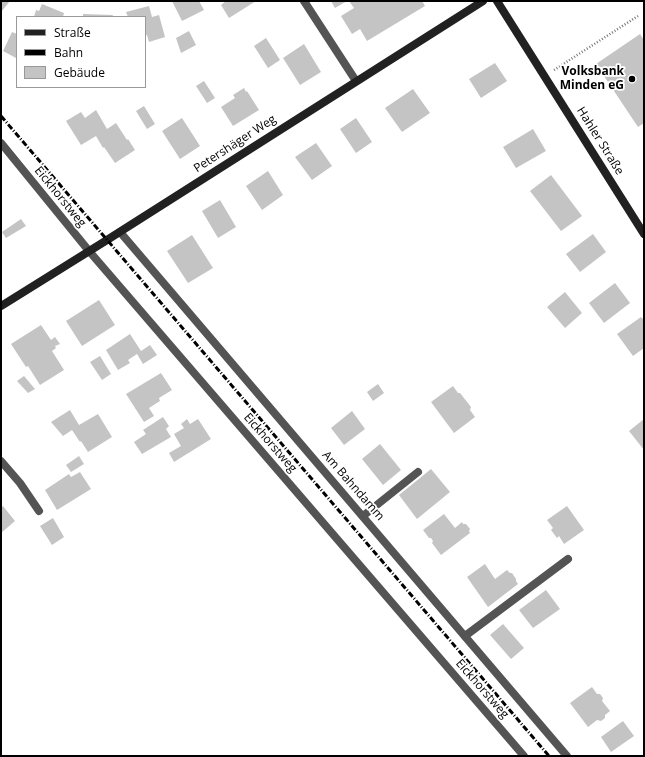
<!DOCTYPE html>
<meta charset="utf-8">
<style>
body{margin:0}
#map{position:relative;width:645px;height:757px;overflow:hidden;background:#fff;font-family:"Open Sans",sans-serif}
canvas{display:block}
.frame{position:absolute;inset:0;border:2px solid #000;pointer-events:none}
.legend{position:absolute;left:16px;top:16px;width:130px;height:72px;box-sizing:border-box;background:#fff;border:1px solid #999;margin:0;padding:5px 7px;list-style:none;font-size:12px;color:#000}
.legend li{display:flex;align-items:center;gap:8px;height:20px}
.legend b{width:20px;border:1px solid #999}
</style>
<div id="map">
<canvas width="645" height="757"></canvas>
<div class="frame"></div>
<ul class="legend">
<li><b style="height:5px;background:#212121"></b>Straße</li>
<li><b style="height:5px;background:#000"></b>Bahn</li>
<li><b style="height:11px;background:#c4c4c4"></b>Gebäude</li>
</ul>
</div>
<script>
const g = document.querySelector('canvas').getContext('2d');
g.lineJoin = 'round';
function fill(path, color) { g.fillStyle = color; g.fill(path, 'evenodd'); }
function stroke(path, color, width, dash) { g.strokeStyle = color; g.lineWidth = width; g.lineCap = dash ? 'butt' : 'round'; g.setLineDash(dash || []); g.stroke(path); }
function write(font, color, halo, rows, align = 'center') {
  g.font = font + ' "Open Sans",sans-serif'; g.lineWidth = 3.5; g.setLineDash([]); g.textBaseline = 'middle'; g.strokeStyle = halo; g.fillStyle = color; for (const [text, x, y, turn = 0] of rows) {
    g.save(); g.translate(x, y); g.rotate((+turn || 0) * Math.PI / 180); g.textAlign = isNaN(turn) ? turn : align; if (halo) g.strokeText(text, 0, 0); g.fillText(text, 0, 0); g.restore();
  }
}
fill(new Path2D(`
 M 1,1 L 10,1 L 1,12 Z
 M 172,1 L 199,1 L 204,10 L 182,21 Z
 M 226,1 L 256,1 L 229,18 L 221,5 Z
 M 331,1 L 347,1 L 335,8 Z
 M 349,1 L 422,1 L 425,6 L 367,41 L 360,29 L 352,34 L 341,16 L 354,8 Z
 M 42,4 L 64,13 L 63,17 L 34,17 L 36,10 L 39,11 Z
 M 149,6 L 152,17 L 159,15 L 165,37 L 149,42 L 147,35 L 145,35 L 145,17 L 128,17 L 126,12 Z
 M 83,14 L 113,15 L 112,17 L 83,17 Z
 M 189,31 L 196,45 L 181,53 L 176,38 Z
 M 12,32 L 17,34 L 16,58 L 3,51 Z
 M 640,34 L 644,40 L 644,123 L 638,127 L 596,64 Z
 M 266,38 L 280,60 L 268,68 L 254,46 Z
 M 304,44 L 321,72 L 300,85 L 283,58 Z
 M 495,63 L 507,81 L 481,98 L 469,79 Z
 M 204,81 L 215,98 L 207,103 L 196,86 Z
 M 244,88 L 246,92 L 247,91 L 259,110 L 233,126 L 221,107 L 235,98 L 233,95 Z
 M 413,89 L 430,113 L 402,132 L 385,108 Z
 M 144,106 L 155,124 L 147,129 L 136,111 Z
 M 96,110 L 107,129 L 116,123 L 127,140 L 128,139 L 135,150 L 115,163 L 104,147 L 103,148 L 96,136 L 81,145 L 66,121 L 81,112 L 85,118 Z
 M 182,118 L 200,146 L 180,159 L 162,131 Z
 M 356,118 L 372,142 L 356,153 L 340,129 Z
 M 533,129 L 546,151 L 516,168 L 503,147 Z
 M 316,143 L 332,166 L 312,180 L 295,157 Z
 M 268,171 L 283,195 L 262,210 L 246,186 Z
 M 551,175 L 582,216 L 561,231 L 530,191 Z
 M 220,200 L 236,227 L 218,238 L 202,211 Z
 M 21,219 L 26,226 L 6,238 L 2,232 Z
 M 593,234 L 606,252 L 580,272 L 566,254 Z
 M 192,235 L 213,268 L 188,283 L 167,251 Z
 M 615,283 L 630,303 L 604,323 L 589,303 Z
 M 565,292 L 582,313 L 565,328 L 547,307 Z
 M 99,300 L 115,325 L 82,346 L 66,321 Z
 M 641,317 L 644,320 L 644,348 L 633,356 L 617,334 Z
 M 41,325 L 51,340 L 55,337 L 60,344 L 55,346 L 56,348 L 52,351 L 64,370 L 40,385 L 28,366 L 26,367 L 11,344 Z
 M 130,334 L 141,351 L 150,345 L 157,355 L 143,364 L 137,354 L 128,360 L 130,363 L 118,370 L 106,350 Z
 M 100,356 L 111,374 L 102,380 L 90,362 Z
 M 161,373 L 172,390 L 159,398 L 160,401 L 149,408 L 154,416 L 144,422 L 126,394 Z
 M 24,376 L 35,389 L 28,393 L 17,381 Z
 M 378,384 L 384,393 L 373,401 L 367,392 Z
 M 453,386 L 458,393 L 460,393 L 471,407 L 470,410 L 475,417 L 454,433 L 431,402 Z
 M 70,410 L 79,425 L 98,414 L 112,437 L 88,452 L 81,441 L 80,442 L 72,430 L 63,436 L 51,422 Z
 M 352,411 L 365,429 L 344,445 L 331,428 Z
 M 163,417 L 169,426 L 166,429 L 171,437 L 142,454 L 134,442 L 146,434 L 143,430 Z
 M 187,419 L 190,424 L 198,419 L 211,439 L 174,462 L 169,453 L 181,446 L 174,434 L 184,428 L 181,424 Z
 M 644,419 L 644,450 L 629,431 Z
 M 380,444 L 401,470 L 383,485 L 362,459 Z
 M 79,456 L 84,464 L 71,472 L 66,465 Z
 M 431,469 L 450,492 L 417,519 L 399,495 Z
 M 80,472 L 91,489 L 57,510 L 45,490 L 69,474 L 71,477 Z
 M 3,506 L 15,521 L 1,533 L 1,508 Z
 M 567,506 L 584,530 L 564,544 L 559,536 L 557,538 L 551,530 L 553,528 L 547,520 Z
 M 444,514 L 455,528 L 462,522 L 463,524 L 466,524 L 470,529 L 469,531 L 470,533 L 441,555 L 432,543 L 433,541 L 431,538 L 429,538 L 423,530 Z
 M 53,518 L 64,537 L 52,545 L 40,526 Z
 M 485,564 L 495,579 L 507,570 L 510,573 L 512,573 L 516,579 L 516,581 L 518,584 L 488,607 L 467,577 Z
 M 546,590 L 560,609 L 533,628 L 519,610 Z
 M 503,624 L 524,648 L 511,659 L 490,635 Z
 M 592,687 L 597,694 L 600,694 L 603,698 L 602,701 L 610,711 L 605,715 L 605,718 L 601,721 L 597,720 L 588,727 L 570,703 Z
 M 623,721 L 634,736 L 611,752 L 601,737 Z`), '#c4c4c4');
stroke(new Path2D(`
 M 554,70 L 638,16`), '#767676', 2.5, [1, 2]);
stroke(new Path2D(`
 M 1,461 L 20,483 L 39,511
 M 363,516 L 418,472
 M 465,636 L 568,559`), '#545454', 8);
stroke(new Path2D(`
 M 304,1 L 356,81
 M 1,143 L 89,251 L 524,756
 M 120,232 L 567,756`), '#545454', 8);
stroke(new Path2D(`
 M 497,1 L 644,234
 M 1,306 L 107,240 L 483,1`), '#212121', 8);
stroke(new Path2D(`
 M 1,116 L 549,756`), '#000', 3, [6, 2, 1, 2]);
for (const [x, y, r, color] of [
 [632,79,4,"#000"]
]) { const dot = new Path2D(); dot.arc(x, y, r, 0, 2 * Math.PI); g.fillStyle = color; g.fill(dot); stroke(dot, '#fff', 1.5); }
write('bold 12px', '#000', '#fff', [
 ["Volksbank",624,72],
 ["Minden eG",624,86]
], 'right');
write('12px', '#000', '#fff', [
 ["Hahler Straße",600,141,58],
 ["Petershäger Weg",235,144,-33],
 ["Eickhorstweg",60,197,51],
 ["Eickhorstweg",270,443,49],
 ["Am Bahndamm",353,486,49],
 ["Eickhorstweg",482,689,49]
]);
</script>
